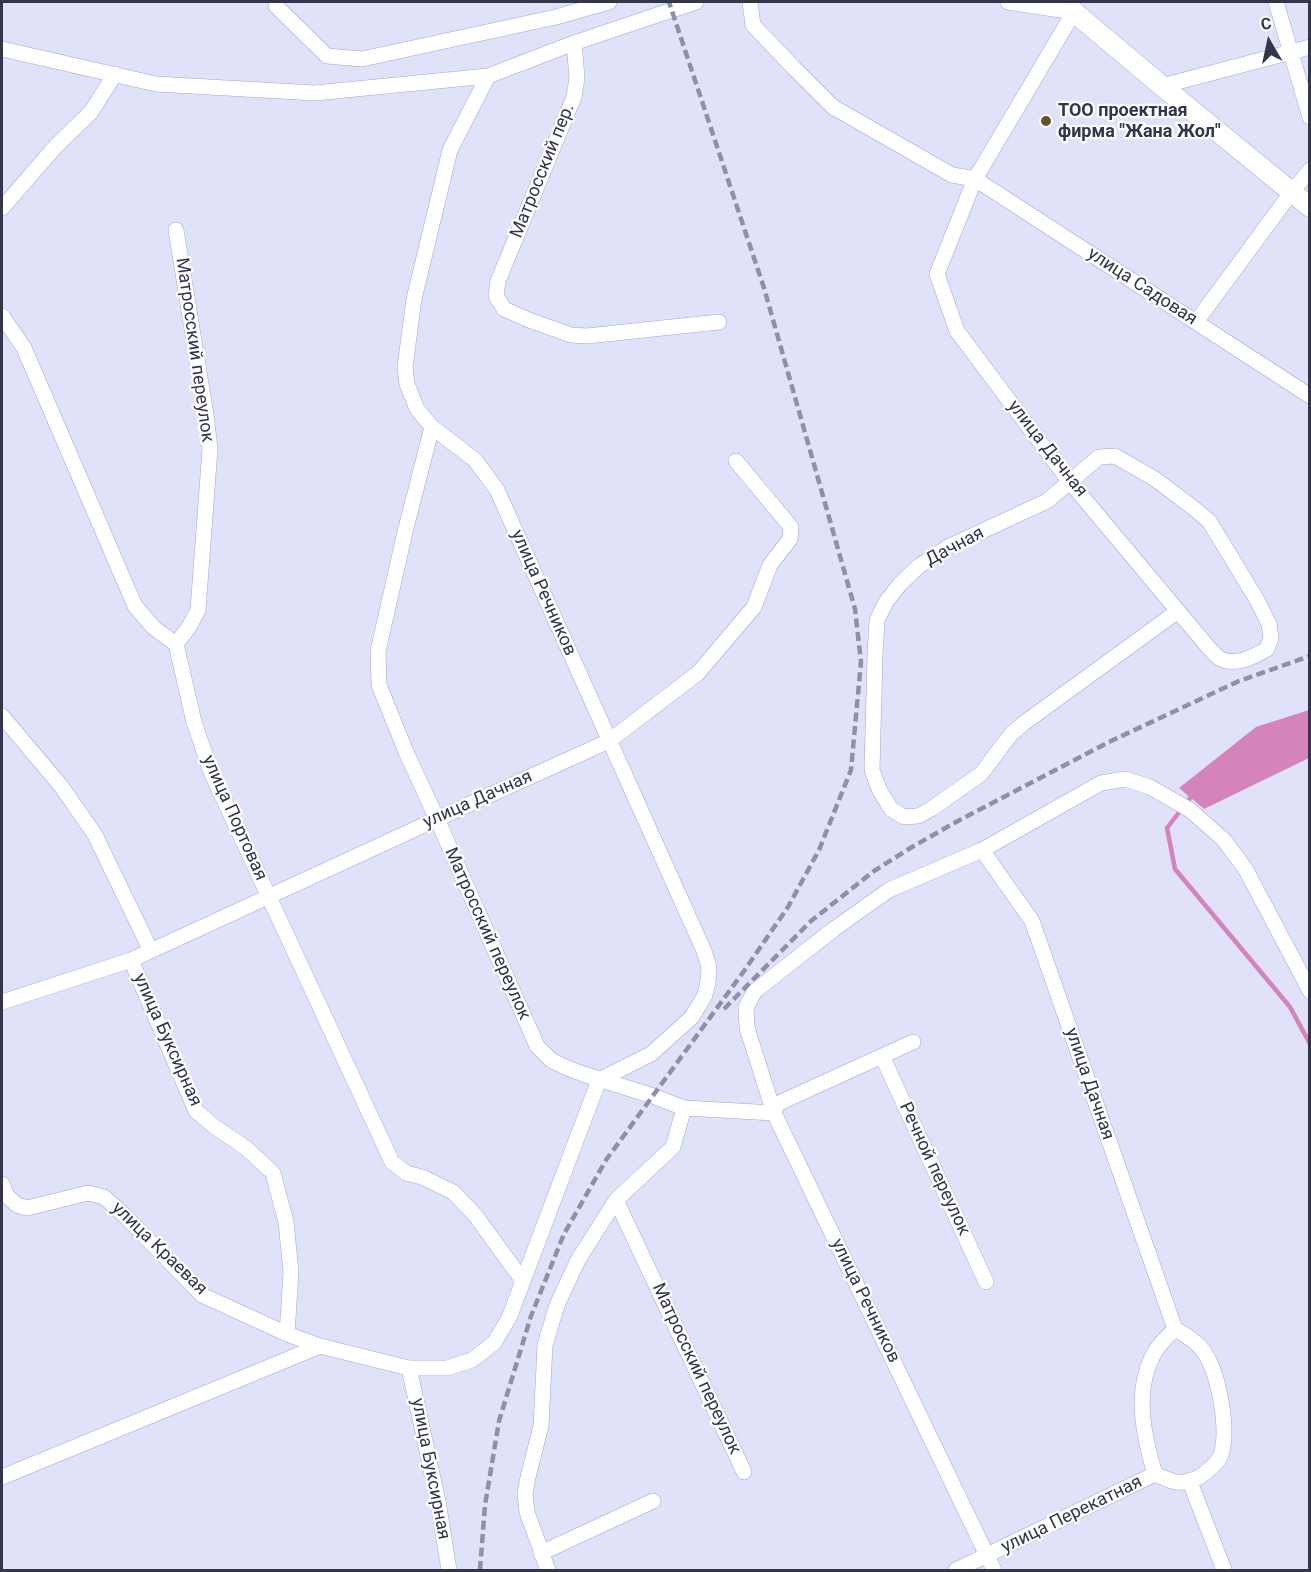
<!DOCTYPE html>
<meta charset="utf-8">
<style>
body{margin:0}
#map{position:relative;width:1311px;height:1572px;overflow:hidden;background:#dfe2f8;font-family:Roboto,sans-serif}
canvas{display:block}
.frame{position:absolute;inset:0;border:3px solid #33354b;pointer-events:none}
.north{position:absolute;left:1239px;top:12px;width:60px;height:60px;-webkit-text-stroke:4px #fff;paint-order:stroke;rotate:351deg;font-size:16px;font-weight:700;line-height:24px;text-align:center;color:#33354b}
.north::after{content:'';display:block;margin:auto;width:21px;height:27px;background:#33354b;clip-path:polygon(50% 0,100% 100%,50% 72%,0 100%)}
</style>
<div id="map">
<canvas width="1311" height="1572"></canvas>
<div class="frame"></div>
<div class="north">С</div>
</div>
<script>
const g = document.querySelector('canvas').getContext('2d');
g.lineJoin = 'round';
function fill(path, color) { g.fillStyle = color; g.fill(path, 'evenodd'); }
function stroke(path, color, width, dash) { g.strokeStyle = color; g.lineWidth = width; g.lineCap = dash ? 'butt' : 'round'; g.setLineDash(dash || []); g.stroke(path); }
function write(font, color, halo, rows, align = 'center') {
  g.font = font + ' Roboto,sans-serif'; g.lineWidth = 4.5; g.setLineDash([]); g.textBaseline = 'middle'; g.strokeStyle = halo; g.fillStyle = color; for (const [text, x, y, turn = 0] of rows) {
    g.save(); g.translate(x, y); g.rotate((+turn || 0) * Math.PI / 180); g.textAlign = isNaN(turn) ? turn : align; if (halo) g.strokeText(text, 0, 0); g.fillText(text, 0, 0); g.restore();
  }
}
fill(new Path2D(`
 M 1309,710 L 1309,758 L 1204,809 L 1179,788 L 1256,727 Z`), '#d484bb');
stroke(new Path2D(`
 M 1194,793 L 1167,828 L 1175,869 L 1290,1007 L 1310,1044`), '#d484bb', 4.5);
const minor = new Path2D(`
 M 750,2 L 753,25 L 794,68 L 833,107 L 952,175 L 975,179 L 1310,396
 M 1008,2 L 1074,12 L 975,179 L 937,274 L 957,331 L 1070,482 L 1208,647 C 1211,650 1215,655 1219,658 C 1235,667 1253,657 1267,649 L 1271,638 L 1269,624 L 1257,600 L 1209,521 L 1191,506 L 1155,479 L 1115,456 L 1099,457 L 1047,501 L 948,547 L 919,566 L 900,584 L 886,602 L 877,620 L 875,655 L 872,770 L 879,789 L 891,809 L 904,817 L 918,816 L 931,809 L 981,774 L 1011,734 L 1024,723 L 1178,611
 M 1276,2 L 1310,117
 M 276,6 L 327,56 L 362,59 L 556,17 L 609,2
 M 574,43 L 577,78 L 574,97 L 498,281 L 496,296 L 504,309 L 529,320 L 571,335 L 587,336 L 719,322
 M 2,49 L 156,84 L 315,93 L 488,76 L 574,43 L 696,2
 M 1162,86 L 1310,47
 M 2,208 L 56,146 L 91,112 L 115,74
 M 2,316 L 24,348 L 135,606 L 154,628 L 176,644 L 194,722 L 211,772 L 392,1162 L 406,1173 L 422,1177 L 453,1192 L 475,1215 L 523,1281
 M 1196,322 L 1291,193 L 1310,170
 M 432,427 L 405,532 L 378,651 L 379,685 L 406,752 L 437,819 L 537,1046 L 551,1060 L 565,1067 L 583,1074 L 653,1096 L 684,1108 L 774,1113 L 994,1570
 M 176,644 L 189,627 L 198,610 L 210,449 L 206,415 L 176,230
 M 2,716 L 61,786 L 95,835 L 151,951
 M 982,850 L 1032,921 L 1175,1329
 M 131,960 L 196,1111 L 215,1127 L 246,1148 L 273,1173 L 286,1222 L 291,1272 L 287,1334
 M 2,1002 L 131,960 L 437,819 L 609,741 L 698,673 L 754,607 L 770,565 L 790,539 L 791,527 L 736,461
 M 882,1056 L 913,1042
 M 774,1113 L 747,1028 L 746,1007 L 755,991 L 834,929 L 889,890 L 982,850 L 1101,783 L 1125,779 L 1150,787 L 1190,810 L 1224,840 L 1246,870 L 1310,991
 M 774,1113 L 776,1107 L 779,1103 L 882,1056 L 986,1282
 M 2,1184 L 7,1196 L 17,1205 L 27,1208 L 88,1193 L 104,1197 L 124,1215 L 202,1295 L 287,1334 L 320,1346 L 409,1368 L 447,1368 L 472,1360 L 494,1343 L 509,1318 L 599,1080 L 651,1054 L 692,1017 L 705,995 L 708,982 L 709,967 L 704,951 L 497,490 L 475,460 L 432,427 L 417,409 L 407,384 L 405,367 L 414,299 L 450,150 L 488,76
 M 616,1200 L 744,1472
 M 1175,1329 C 1186,1335 1196,1341 1204,1352 C 1219,1374 1229,1429 1221,1455 C 1218,1463 1206,1473 1199,1477 C 1191,1481 1185,1483 1177,1482 C 1169,1481 1162,1477 1155,1474 C 1143,1434 1133,1388 1156,1350 C 1161,1342 1169,1335 1175,1329 Z
 M 409,1368 L 438,1501 L 449,1570
 M 2,1477 L 320,1346
 M 1190,1482 L 1224,1570
 M 541,1553 L 653,1501
 M 548,1570 L 527,1512 L 525,1494 L 528,1477 L 541,1426 L 545,1345 L 557,1305 L 578,1260 L 616,1200 L 673,1147 L 684,1108
 M 956,1570 L 1155,1474`);
const major = new Path2D(`
 M 1067,2 L 1074,12 L 1162,86 L 1310,207`);
stroke(minor, '#a0a6da', 16);
stroke(major, '#a0a6da', 21);
stroke(minor, '#fff', 15);
stroke(major, '#fff', 20);
stroke(new Path2D(`
 M 724,1009 L 811,921 L 874,871 L 912,847 L 956,822 L 1111,741 L 1239,681 L 1310,656
 M 480,1570 L 485,1505 L 499,1421 L 531,1316 L 564,1234 L 606,1160 L 744,971 L 788,907 L 819,850 L 851,770 L 861,662 L 855,609 L 764,288 L 669,2`), '#8d90a6', 4.5, [9, 4.5]);
for (const [x, y, r, color] of [
 [1046,121,6,"#5f5622"]
]) { const dot = new Path2D(); dot.arc(x, y, r, 0, 2 * Math.PI); g.fillStyle = color; g.fill(dot); stroke(dot, '#fff', 2); }
write('bold 18px', '#33354b', '#fff', [
 ["ТОО проектная",1058,111],
 ["фирма \"Жана Жол\"",1058,132]
], 'left');
write('18px', '#33354b', '#fff', [
 ["Матросский пер.",543,171,-68],
 ["улица Садовая",1142,287,33],
 ["Матросский переулок",194,350,82],
 ["улица Дачная",1047,449,52],
 ["Дачная",955,547,-28],
 ["улица Речников",543,593,66],
 ["улица Дачная",478,800,-24],
 ["улица Портовая",234,818,66],
 ["Матросский переулок",487,934,66],
 ["улица Буксирная",167,1040,66],
 ["улица Дачная",1089,1084,71],
 ["Речной переулок",934,1169,65],
 ["улица Краевая",159,1249,44],
 ["улица Речников",865,1301,64],
 ["Матросский переулок",696,1369,65],
 ["улица Буксирная",430,1469,79],
 ["улица Перекатная",1072,1515,-26]
]);
</script>
